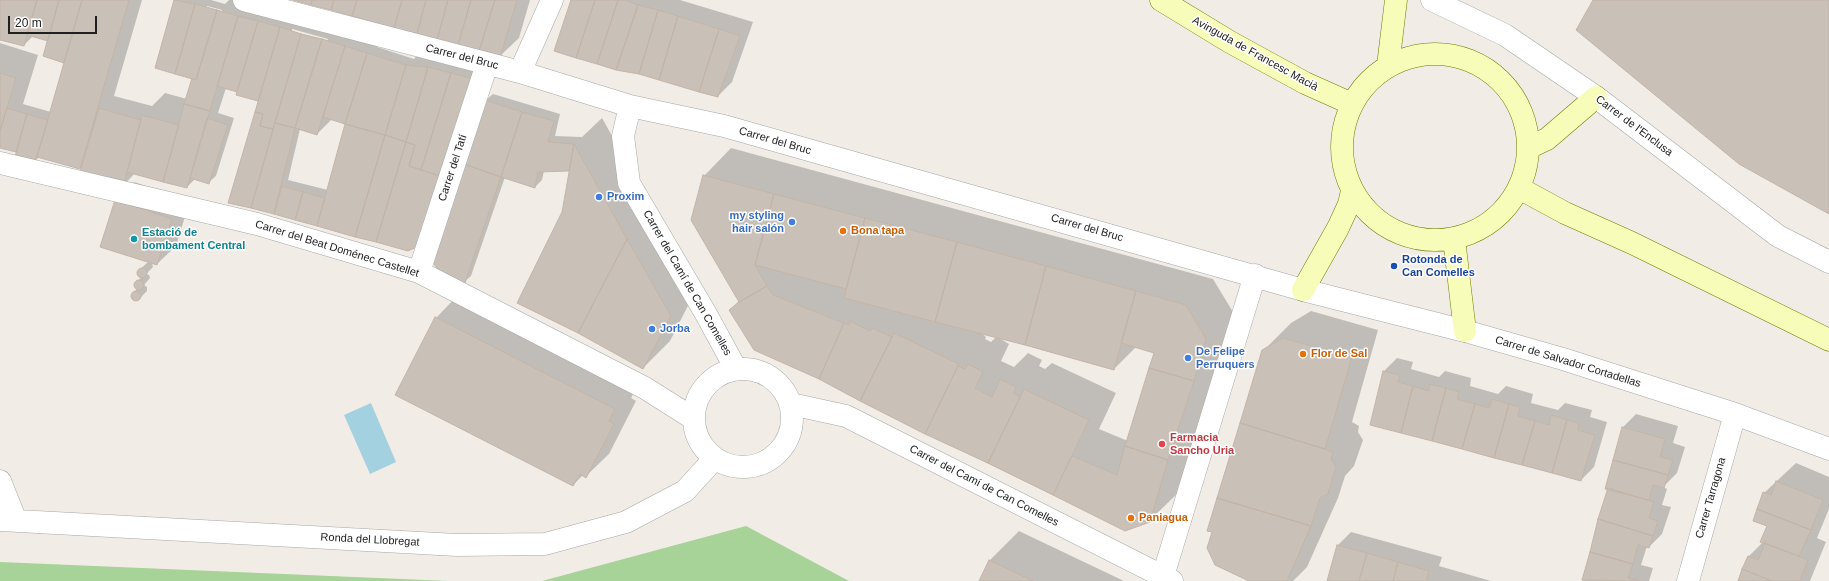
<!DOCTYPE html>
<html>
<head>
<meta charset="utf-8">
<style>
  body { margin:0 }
  #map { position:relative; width:1829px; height:581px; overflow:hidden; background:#f1ede6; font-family:Helvetica,sans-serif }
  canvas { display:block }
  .scale { position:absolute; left:8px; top:16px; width:89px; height:18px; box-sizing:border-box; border:2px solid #202020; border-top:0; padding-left:5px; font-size:12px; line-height:14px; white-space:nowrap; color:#202020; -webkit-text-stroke:3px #fff; paint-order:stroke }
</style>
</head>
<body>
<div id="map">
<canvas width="1829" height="581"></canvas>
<div class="scale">20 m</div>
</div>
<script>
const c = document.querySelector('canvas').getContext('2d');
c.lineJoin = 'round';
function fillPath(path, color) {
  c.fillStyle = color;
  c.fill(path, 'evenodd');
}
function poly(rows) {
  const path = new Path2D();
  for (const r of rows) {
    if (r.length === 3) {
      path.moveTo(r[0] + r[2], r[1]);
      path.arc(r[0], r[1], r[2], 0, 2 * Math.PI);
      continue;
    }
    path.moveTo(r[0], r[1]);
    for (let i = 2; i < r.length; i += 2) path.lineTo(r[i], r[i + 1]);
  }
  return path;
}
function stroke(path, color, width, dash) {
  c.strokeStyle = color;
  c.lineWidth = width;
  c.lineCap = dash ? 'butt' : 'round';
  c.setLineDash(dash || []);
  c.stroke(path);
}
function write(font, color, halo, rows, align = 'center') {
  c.font = font + ' Helvetica,sans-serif';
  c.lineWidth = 3;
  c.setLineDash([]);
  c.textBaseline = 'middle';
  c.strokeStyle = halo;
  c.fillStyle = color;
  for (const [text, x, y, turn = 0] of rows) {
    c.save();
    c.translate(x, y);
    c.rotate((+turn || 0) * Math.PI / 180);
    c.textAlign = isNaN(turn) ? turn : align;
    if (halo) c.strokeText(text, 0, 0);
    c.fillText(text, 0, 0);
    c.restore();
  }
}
const forest = poly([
  [746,526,849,581,542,581],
  [0,562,449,581,0,581]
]);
const water = poly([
  [371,403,396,462,370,474,344,415]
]);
const shadow = poly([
  [0,0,142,0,114,96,152,106,165,93,187,99,193,78,156,67,175,0,211,0,225,4,229,0,243,0,380,39,377,47,414,59,420,52,486,66,408,249,230,202,261,98,258,100,239,88,226,88,218,113,234,118,216,176,209,182,196,178,187,187,135,173,123,186,83,165,80,168,40,156,35,161,17,152,0,147,0,43,38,55,23,104,51,112,65,62,49,40,33,36,24,45,0,39],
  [207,6,222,10,222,12,207,8],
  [292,29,328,39,327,41,292,31],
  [332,119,349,120,328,190,288,180,300,129,317,134],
  [299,0,530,0,519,38,500,56],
  [572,0,680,0,753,22,732,82,718,96],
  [493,94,560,114,555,136,582,137,602,118,697,288,670,341,643,368,563,212,571,170,544,171,542,180,535,187,505,177,471,276,464,282,486,100],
  [731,148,1213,279,1233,312,1177,494,1149,521,1125,530,925,433,820,378,730,310,739,301,704,176],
  [981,333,996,337,991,342,985,339,986,337],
  [999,338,1114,369,1136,347,1155,352,1128,441,1099,429,1116,393,1052,363,1045,369,1039,366,1042,360,1028,353,1014,367,1001,361,1009,344],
  [134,182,190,200,176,246,157,264,152,263,153,267,146,274,149,275,150,278,144,285,147,287,147,291,138,300,133,299,133,293,137,289,136,288,136,282,142,277,140,276,138,271,148,262,115,201],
  [458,295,637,387,631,398,636,401,609,454,586,476,583,475,573,485,436,318],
  [1311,311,1378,330,1352,422,1359,426,1358,432,1363,440,1354,466,1345,476,1338,498,1307,567,1293,581,1251,581,1263,351,1291,323],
  [1397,358,1413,362,1411,369,1439,377,1445,371,1471,378,1470,386,1498,394,1506,386,1533,394,1531,403,1558,410,1565,403,1592,410,1590,417,1607,422,1594,467,1581,480,1371,424,1384,371],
  [1636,414,1678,426,1673,443,1685,447,1677,473,1663,487,1667,489,1662,505,1671,507,1662,534,1649,547,1647,546,1641,565,1653,568,1649,581,1583,581,1609,487,1623,427],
  [1796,463,1829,477,1829,509,1817,538,1826,542,1810,581,1739,581,1749,556,1763,542,1768,525,1764,493],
  [1019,531,1124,581,980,581,990,560],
  [1351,532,1442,557,1439,566,1491,581,1328,581,1338,545]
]);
const building = poly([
  [0,0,37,0,24,46,0,40,0,0],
  [37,0,59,0,48,41,27,35,37,0],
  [59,0,82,0,64,63,43,56,59,0],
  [82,0,129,0,80,169,37,157,82,0],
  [174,0,195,4,175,74,155,68,174,0],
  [293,0,312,0,311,5,293,0],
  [312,0,334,0,331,10,311,5,312,0],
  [334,0,357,0,352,16,331,10,334,0],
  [357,0,402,0,394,28,352,16,357,0],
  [402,0,426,0,417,34,394,28,402,0],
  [426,0,448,0,437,40,417,34,426,0],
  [448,0,471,0,458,45,437,40,448,0],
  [471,0,495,0,479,51,458,45,471,0],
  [495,0,517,0,500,58,479,51,495,0],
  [571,0,595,0,576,58,554,51,571,0],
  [595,0,618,0,597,64,576,58,595,0],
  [618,0,625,0,638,5,616,70,597,64,618,0],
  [1593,0,1829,0,1829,214,1739,164,1576,30,1593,0],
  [195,4,217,10,196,80,175,74,195,4],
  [638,5,658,10,639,74,616,70,638,5],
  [217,10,238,16,210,111,184,104,192,78,196,80,217,10],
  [658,10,678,16,659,80,639,74,658,10],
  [238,16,258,21,237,92,217,86,238,16],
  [678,16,719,29,699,92,659,80,678,16],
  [258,21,280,27,258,101,236,95,258,21],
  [280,27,301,34,273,129,260,126,263,114,255,112,280,27],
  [719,29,740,36,718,97,699,92,719,29],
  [301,34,322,39,295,128,275,123,301,34],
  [322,39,345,46,317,135,295,128,322,39],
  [345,46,367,53,345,124,323,117,345,46],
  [367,53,406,65,385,135,345,124,367,53],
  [406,65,428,67,406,142,385,135,406,65],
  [428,67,451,73,421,170,409,166,415,145,406,142,428,67],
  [0,73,16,78,0,131,0,73],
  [451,73,474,79,443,177,421,170,451,73],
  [485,100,522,112,501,177,464,164,485,100],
  [184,104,210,111,187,188,163,182,184,104],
  [7,108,27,114,16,152,0,148,0,131,7,108],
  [99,108,141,120,123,187,79,175,99,108],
  [255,112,263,114,260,126,273,129,251,208,228,203,255,112],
  [522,112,554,121,548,142,574,144,569,171,538,172,535,188,501,177,522,112],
  [27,114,48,120,35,162,15,157,27,114],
  [142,115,179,125,163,182,127,172,142,115],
  [207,118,228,125,209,184,190,178,207,118],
  [275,123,295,128,274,214,251,208,275,123],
  [345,124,385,135,355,237,317,226,345,124],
  [385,135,406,142,376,242,355,237,385,135],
  [406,142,415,145,409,166,443,177,421,245,408,251,376,242,406,142],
  [574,144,627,239,578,333,517,303,562,212,574,144],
  [464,164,501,177,465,283,443,276,431,260,464,164],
  [703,175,774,194,755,265,767,286,739,302,691,220,703,175],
  [282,186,303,192,295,220,274,214,282,186],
  [303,192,325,198,317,226,295,220,303,192],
  [774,194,865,218,846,289,755,265,774,194],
  [115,200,172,219,157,265,100,247,115,200],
  [865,218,957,242,935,322,844,298,865,218],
  [627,239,671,316,643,369,578,333,627,239],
  [957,242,1046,266,1025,345,935,322,957,242],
  [1046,266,1136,291,1114,370,1025,345,1046,266],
  [142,273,5],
  [139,285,5],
  [767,286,773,295,844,323,819,379,754,350,729,310,739,302,767,286],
  [136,296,5],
  [1136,291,1186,305,1206,339,1194,381,1149,368,1154,353,1121,343,1136,291],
  [435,317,615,409,609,421,614,424,586,478,580,474,573,486,395,395,435,317],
  [850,321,870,331,872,328,892,337,860,401,819,379,844,323,849,325,850,321],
  [894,333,959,364,925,434,860,401,894,333],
  [1283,338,1352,357,1325,449,1240,423,1262,350,1283,338],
  [968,364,983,372,975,388,992,397,1000,379,1016,387,1013,393,1020,397,988,463,925,434,958,366,965,369,968,364],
  [1149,368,1194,381,1168,460,1125,446,1149,368],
  [1383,371,1400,375,1398,382,1413,386,1401,433,1370,425,1383,371],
  [1430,384,1446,388,1432,441,1401,433,1413,386,1428,391,1430,384],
  [1446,388,1459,392,1457,399,1475,404,1462,449,1432,441,1446,388],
  [1024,389,1089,420,1053,495,988,463,1024,389],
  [1492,399,1509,404,1494,458,1462,449,1475,404,1489,408,1492,399],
  [1509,404,1520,407,1518,416,1535,421,1522,465,1494,458,1509,404],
  [1551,415,1567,420,1552,473,1522,465,1535,421,1549,425,1551,415],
  [1567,420,1579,423,1578,430,1595,435,1581,481,1552,473,1567,420],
  [1240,423,1325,449,1333,453,1331,459,1336,467,1328,494,1320,498,1311,526,1217,498,1240,423],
  [1622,427,1665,439,1660,457,1673,460,1668,475,1613,460,1622,427],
  [1125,446,1168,460,1150,522,1125,531,1053,495,1072,456,1117,475,1125,446],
  [1613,460,1668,475,1664,488,1653,485,1649,500,1605,489,1613,460],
  [1776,481,1823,500,1811,530,1757,509,1763,492,1771,495,1776,481],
  [1608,488,1654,502,1649,518,1658,521,1653,536,1598,519,1608,488],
  [1217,498,1311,526,1287,581,1249,581,1215,565,1207,548,1212,532,1207,531,1217,498],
  [1757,509,1811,530,1799,556,1760,542,1767,526,1753,521,1757,509],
  [1598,519,1653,536,1649,548,1638,545,1633,564,1590,552,1598,519],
  [1765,543,1808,560,1800,581,1772,581,1742,569,1748,556,1758,560,1765,543],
  [1337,545,1367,553,1359,581,1327,581,1337,545],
  [1590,552,1633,564,1628,578,1640,581,1582,580,1590,552],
  [1367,553,1398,562,1393,581,1359,581,1367,553],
  [989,560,1033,581,979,581,989,560],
  [1398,562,1429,571,1426,581,1393,581,1398,562],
  [1742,569,1772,581,1738,581,1742,569]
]);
const street = poly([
  [244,0,520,72,630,106,724,126,1303,290,1465,331,1563,359,1735,414,1829,449],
  [1432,0,1505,35,1596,97,1778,236,1829,262],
  [520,72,552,0],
  [630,106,623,136,629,183,706,314,736,369],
  [0,163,257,224,419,272,645,388,694,419],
  [419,272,487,64],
  [743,418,49],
  [791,404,846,416,1172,581],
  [0,481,16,521],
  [0,520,457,545,545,544,626,522,685,491,715,458],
  [1163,576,1255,275],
  [1688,581,1735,414]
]);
const secondary = poly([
  [1161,0,1230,42,1305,83,1352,104],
  [1435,147,93],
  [1388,66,1396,0],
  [1528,148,1547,139,1596,97],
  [1519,188,1565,213,1632,243,1829,340],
  [1454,239,1465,331],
  [1303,290,1338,228,1349,204,1352,191]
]);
const markers = [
  [599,197,4,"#3f7fe0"],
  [792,222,4,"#3f7fe0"],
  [843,231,4,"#e8710a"],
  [134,239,4,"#0f9aa8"],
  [1394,266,4,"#1a4fb4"],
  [652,329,4,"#3f7fe0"],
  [1303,354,4,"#e8710a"],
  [1188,358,4,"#3f7fe0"],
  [1162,444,4,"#e0444e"],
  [1131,518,4,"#e8710a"]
];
const streetNames = [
  ["Avinguda de Francesc Macià",1255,54,29],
  ["Carrer del Bruc",462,57,14],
  ["Carrer de l'Enclusa",1634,126,37],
  ["Carrer del Bruc",775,141,16],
  ["Carrer del Tatí",453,168,-72],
  ["Carrer del Bruc",1087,228,16],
  ["Carrer del Beat Doménec Castellet",337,249,17],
  ["Carrer del Camí de Can Comelles",687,283,60],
  ["Carrer de Salvador Cortadellas",1568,362,17],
  ["Carrer del Camí de Can Comelles",984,486,27],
  ["Carrer Tarragona",1711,498,-74],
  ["Ronda del Llobregat",370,540,3]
];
const shopNames = [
  ["Proxim",607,197],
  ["my styling",784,216,"right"],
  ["hair salón",784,229,"right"],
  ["Jorba",660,329],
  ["De Felipe",1196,352],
  ["Perruquers",1196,365]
];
const foodNames = [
  ["Bona tapa",851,231],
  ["Flor de Sal",1311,354],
  ["Paniagua",1139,518]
];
const cultureNames = [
  ["Estació de",142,233],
  ["bombament Central",142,246]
];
const transitNames = [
  ["Rotonda de",1402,260],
  ["Can Comelles",1402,273]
];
const healthNames = [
  ["Farmacia",1170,438],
  ["Sancho Uria",1170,451]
];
fillPath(forest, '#a7d298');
fillPath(water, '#a4d1e0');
fillPath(shadow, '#0003');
fillPath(building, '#c9c0b8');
stroke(building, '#c3b4a7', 1);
stroke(street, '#a7a7a7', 23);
stroke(secondary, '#6c7d00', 23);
stroke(street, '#fff', 22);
stroke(secondary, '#f7fdb8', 22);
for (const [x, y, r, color] of markers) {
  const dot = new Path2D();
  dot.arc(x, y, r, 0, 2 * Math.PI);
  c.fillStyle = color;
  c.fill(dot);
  stroke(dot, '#fff', 1.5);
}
write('11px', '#202020', '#fff', streetNames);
write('bold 11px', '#366cbe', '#fff', shopNames, 'left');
write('bold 11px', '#c56008', '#fff', foodNames, 'left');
write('bold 11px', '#0d838f', '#fff', cultureNames, 'left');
write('bold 11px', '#164399', '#fff', transitNames, 'left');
write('bold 11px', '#be3a42', '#fff', healthNames, 'left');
</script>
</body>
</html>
